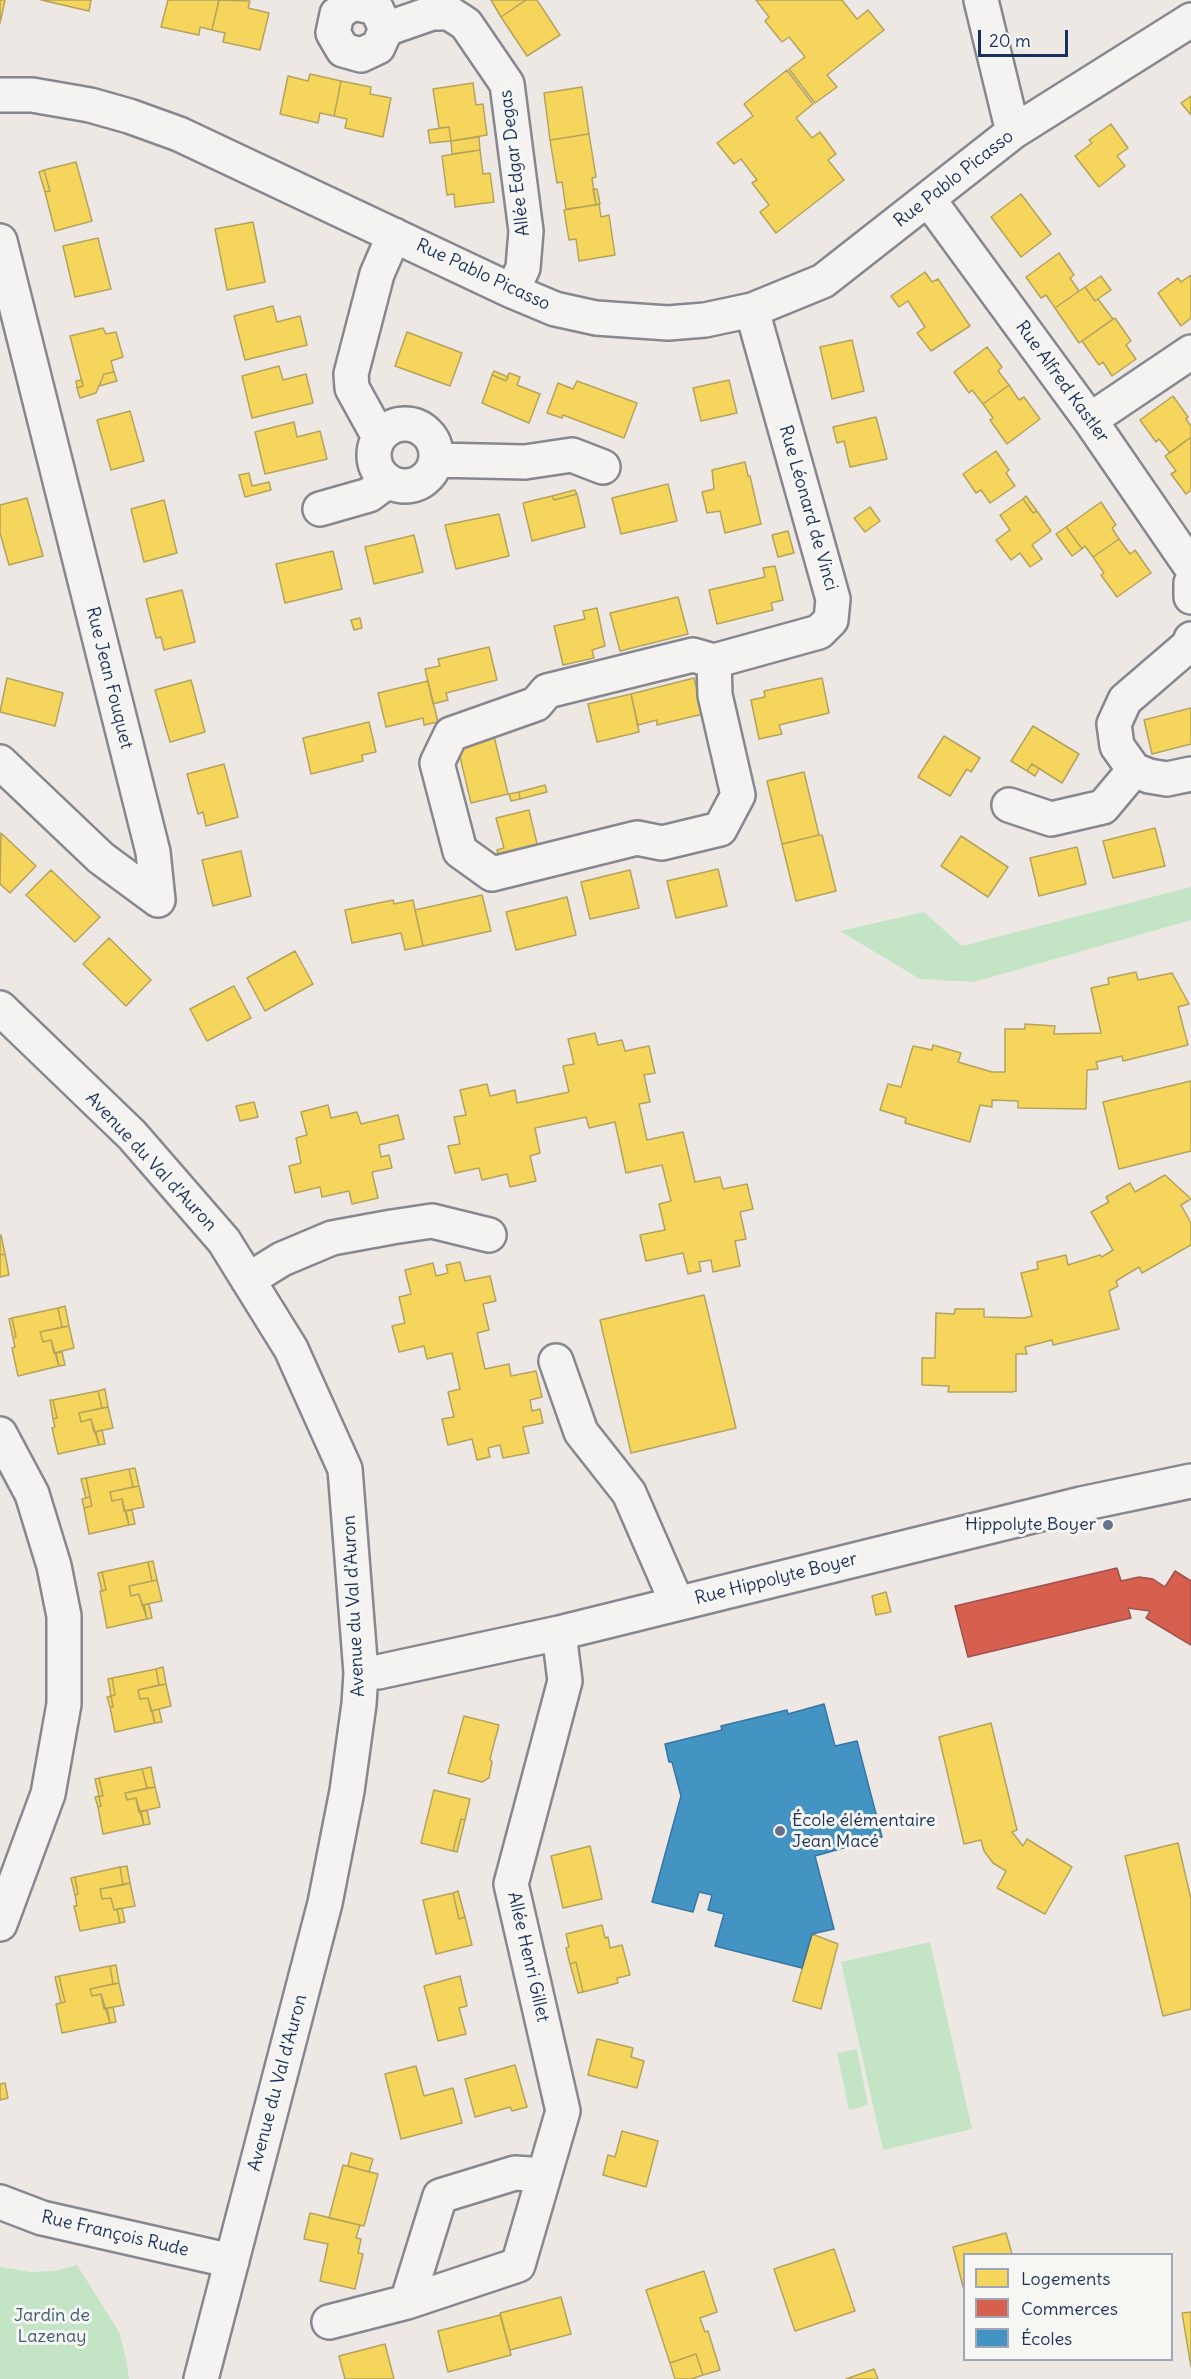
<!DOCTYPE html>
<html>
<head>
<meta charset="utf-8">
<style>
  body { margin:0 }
  #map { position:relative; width:1191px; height:2379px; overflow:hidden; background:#eee8e5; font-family:Delius,sans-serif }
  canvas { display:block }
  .legend { position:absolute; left:963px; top:2253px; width:210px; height:108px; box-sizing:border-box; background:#f6f6f2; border:2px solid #9ea6b7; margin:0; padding:8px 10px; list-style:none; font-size:18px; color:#1b2f5e }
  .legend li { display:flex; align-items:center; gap:12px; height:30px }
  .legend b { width:30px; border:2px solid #9ea6b7 }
  .scale { position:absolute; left:978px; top:30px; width:90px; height:27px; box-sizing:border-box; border:3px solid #1b2f5e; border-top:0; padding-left:8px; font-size:18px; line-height:21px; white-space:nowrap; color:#1b2f5e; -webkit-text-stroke:4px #f6f6f2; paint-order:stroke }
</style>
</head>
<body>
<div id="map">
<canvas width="1191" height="2379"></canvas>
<ul class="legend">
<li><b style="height:16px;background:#f6d55c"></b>Logements</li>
<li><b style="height:16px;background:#d6604d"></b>Commerces</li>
<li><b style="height:16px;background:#4393c3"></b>Écoles</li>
</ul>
<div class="scale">20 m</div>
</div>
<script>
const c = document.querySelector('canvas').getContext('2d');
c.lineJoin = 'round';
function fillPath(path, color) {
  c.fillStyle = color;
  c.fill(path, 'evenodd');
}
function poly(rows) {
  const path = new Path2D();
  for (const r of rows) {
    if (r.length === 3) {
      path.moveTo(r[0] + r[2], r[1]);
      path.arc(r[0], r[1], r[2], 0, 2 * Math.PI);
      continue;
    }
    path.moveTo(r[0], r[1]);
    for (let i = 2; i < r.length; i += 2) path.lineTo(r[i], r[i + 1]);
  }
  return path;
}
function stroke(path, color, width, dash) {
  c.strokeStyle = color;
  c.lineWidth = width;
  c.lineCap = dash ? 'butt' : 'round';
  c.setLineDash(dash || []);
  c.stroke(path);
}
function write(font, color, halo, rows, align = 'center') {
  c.font = font + ' Delius,sans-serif';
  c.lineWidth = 6;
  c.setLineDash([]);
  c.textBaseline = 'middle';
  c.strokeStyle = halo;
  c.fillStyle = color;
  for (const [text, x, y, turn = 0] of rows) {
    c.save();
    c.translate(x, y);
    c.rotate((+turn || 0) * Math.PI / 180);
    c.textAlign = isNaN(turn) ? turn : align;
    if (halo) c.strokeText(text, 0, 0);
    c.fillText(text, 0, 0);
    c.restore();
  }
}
const green = poly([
  [1191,887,1191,920,974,982,920,979,840,931,924,912,962,946],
  [930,1942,972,2129,883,2150,841,1962],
  [857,2049,868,2105,849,2110,837,2053],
  [77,2265,119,2332,126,2358,129,2379,0,2379,0,2267,31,2272,55,2271]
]);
const homes = poly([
  [0,0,5,0,0,23,0,0],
  [41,0,91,0,89,11,41,0],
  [168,0,219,0,212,30,200,27,199,35,161,27,168,0],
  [219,0,250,1,248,8,269,13,260,50,223,42,225,33,212,30,219,0],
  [491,0,526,0,501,17,491,0],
  [526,0,537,0,560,35,527,56,501,17,526,0],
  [756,0,842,0,857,19,868,10,884,30,827,75,837,87,815,103,789,69,805,57,789,37,782,42,765,21,769,17,756,0],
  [787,70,813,104,796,118,812,138,820,132,836,154,828,160,844,180,776,233,760,212,769,205,752,183,757,180,741,159,734,164,717,143,753,116,744,104,787,70],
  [310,74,341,81,334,116,320,113,318,123,280,114,288,76,308,81,310,74],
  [341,81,371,87,370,94,391,98,383,137,345,128,347,119,334,116,341,81],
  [473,83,476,105,483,104,487,135,451,141,449,127,439,128,433,89,473,83],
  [582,87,589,134,550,140,544,93,582,87],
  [1191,96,1191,115,1181,103,1191,96],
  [1111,124,1128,148,1117,156,1125,166,1099,187,1075,156,1092,143,1089,140,1111,124],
  [449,127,451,141,430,143,428,130,449,127],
  [589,134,596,177,592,178,596,205,566,209,562,182,557,183,550,140,589,134],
  [479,137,480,150,452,154,451,141,479,137],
  [480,150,483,174,490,173,494,202,455,207,454,194,447,195,442,156,480,150],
  [76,162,92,221,55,231,45,192,50,191,44,170,76,162],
  [44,170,50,191,45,192,39,172,44,170],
  [593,189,597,189,600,204,596,205,593,189],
  [1021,194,1051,234,1021,257,991,217,1021,194],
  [599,204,601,217,609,215,615,255,579,261,576,239,569,240,564,210,599,204],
  [253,222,265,282,227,290,215,229,253,222],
  [98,238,111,289,75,297,63,246,98,238],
  [1059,253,1074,275,1070,278,1079,291,1055,308,1046,295,1041,298,1026,277,1059,253],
  [925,272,932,282,938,279,970,326,931,351,917,333,925,327,908,301,899,307,891,296,925,272],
  [1191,275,1191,318,1181,326,1158,293,1178,278,1181,282,1191,275],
  [1101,276,1111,290,1095,301,1085,287,1101,276],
  [1085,287,1095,301,1098,299,1113,319,1079,343,1055,308,1085,287],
  [273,306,277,322,300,316,307,345,245,360,234,316,273,306],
  [1115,318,1131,341,1126,345,1136,359,1112,376,1103,362,1099,365,1082,341,1115,318],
  [103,328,106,334,116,332,123,357,111,361,114,372,104,374,96,393,80,398,77,388,83,386,70,336,103,328],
  [407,332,462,353,450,386,395,366,407,332],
  [852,340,864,391,832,399,820,347,852,340],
  [987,347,1002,367,998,371,1009,385,983,404,972,390,969,393,954,372,987,347],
  [279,366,283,380,306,374,313,403,252,418,242,376,279,366],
  [494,371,508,377,506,381,492,375,494,371],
  [114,372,117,381,99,386,104,374,114,372],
  [509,373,520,377,517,385,540,394,529,423,482,403,492,375,506,381,509,373],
  [82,380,83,386,77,388,76,381,82,380],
  [729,380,737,413,701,421,693,388,729,380],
  [577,381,637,403,624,438,563,415,562,418,547,413,558,383,573,389,577,381],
  [1009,385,1019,400,1024,397,1040,419,1007,444,990,420,993,418,983,404,1009,385],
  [1173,396,1188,417,1186,419,1191,426,1191,437,1170,453,1159,439,1156,442,1140,420,1173,396],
  [130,411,144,461,111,470,97,420,130,411],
  [876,417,887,459,850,467,844,441,837,443,833,427,876,417],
  [294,422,297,437,320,431,327,459,265,474,255,432,294,422],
  [1191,437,1191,490,1186,494,1171,474,1176,471,1165,456,1191,437],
  [996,451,1009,470,1006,473,1015,486,990,503,981,490,976,493,963,474,996,451],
  [745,462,748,476,750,476,761,524,725,533,720,511,707,513,702,492,714,489,712,470,745,462],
  [249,473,252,486,269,482,271,490,245,497,239,475,249,473],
  [668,484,677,521,621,534,612,498,668,484],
  [575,490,577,494,554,500,552,496,575,490],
  [577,494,585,527,532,541,523,503,552,496,554,500,577,494],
  [1026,496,1037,511,1033,513,1023,499,1026,496],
  [27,498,43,556,9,565,0,533,0,505,27,498],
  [1023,499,1033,513,1037,511,1051,531,1032,545,1042,559,1030,567,1020,553,1011,560,996,540,1010,530,1000,515,1023,499],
  [164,500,177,553,144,562,131,509,164,500],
  [1101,502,1116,525,1112,528,1119,539,1093,557,1085,546,1082,549,1066,527,1101,502],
  [870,507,880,521,865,532,854,518,870,507],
  [499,514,509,556,456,569,445,525,499,514],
  [1066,527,1082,549,1072,556,1056,534,1066,527],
  [788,531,794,553,778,557,772,535,788,531],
  [414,535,423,572,374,584,365,547,414,535],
  [1119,539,1130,554,1135,550,1151,573,1117,597,1101,575,1104,573,1093,557,1119,539],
  [333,551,342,589,285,603,276,564,333,551],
  [775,566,783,600,771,603,773,610,717,624,709,590,765,577,763,568,775,566],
  [182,590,195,642,164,650,161,637,156,638,146,599,182,590],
  [678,597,688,634,620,651,610,613,678,597],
  [597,608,605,646,592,650,594,658,563,665,554,626,585,619,583,611,597,608],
  [360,618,362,628,354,630,351,620,360,618],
  [489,647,497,680,446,693,448,700,433,704,425,669,440,666,438,659,489,647],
  [7,678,63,693,55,726,0,712,7,678],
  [694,678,703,714,657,725,657,720,638,725,631,694,694,678],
  [822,678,829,713,779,725,782,734,759,739,751,700,765,697,764,691,822,678],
  [191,680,205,732,170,742,155,690,191,680],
  [428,681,438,722,424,725,423,718,386,727,378,693,428,681],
  [631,694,639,732,597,742,588,704,631,694],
  [1191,708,1191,744,1152,754,1144,720,1191,708],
  [369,722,376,752,362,755,363,761,311,774,303,738,369,722],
  [1033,726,1079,754,1062,783,1032,764,1027,771,1011,761,1033,726],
  [493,732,508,794,471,803,456,740,493,732],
  [944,736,980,758,971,772,967,769,950,796,918,777,944,736],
  [224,764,238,817,206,826,203,812,198,814,187,774,224,764],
  [1032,764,1039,769,1035,776,1027,771,1032,764],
  [804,772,819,835,782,844,767,781,804,772],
  [545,785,547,792,520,799,519,792,545,785],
  [519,792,520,799,511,801,509,794,519,792],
  [529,810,540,856,501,866,497,850,504,848,496,818,529,810],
  [1155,828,1165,866,1113,878,1103,841,1155,828],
  [1,833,36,866,10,893,0,884,1,833],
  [819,835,822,835,836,891,796,901,782,844,819,835],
  [961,836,1008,867,988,897,941,866,961,836],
  [1077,847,1086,884,1039,896,1030,858,1077,847],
  [241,851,251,896,213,906,202,860,241,851],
  [718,869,727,906,676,918,667,881,718,869],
  [51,870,100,917,75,942,26,895,51,870],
  [630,870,639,908,590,919,581,882,630,870],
  [482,895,491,931,423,946,415,910,482,895],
  [567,897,576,935,516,950,506,912,567,897],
  [393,900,394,904,413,900,423,946,405,950,401,933,352,943,345,910,393,900],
  [109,938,151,980,126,1006,83,964,109,938],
  [295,951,313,984,265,1011,247,978,295,951],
  [1136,972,1138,980,1172,973,1189,1004,1178,1007,1188,1045,1123,1061,1122,1056,1096,1062,1098,1069,1087,1070,1086,1109,1018,1108,1018,1101,992,1100,992,1107,980,1105,970,1142,905,1123,906,1118,880,1110,888,1084,901,1087,913,1046,932,1050,933,1045,961,1053,958,1062,992,1072,1005,1072,1005,1029,1025,1029,1025,1024,1055,1026,1054,1034,1101,1033,1091,988,1109,984,1108,978,1136,972],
  [234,986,251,1018,207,1041,190,1009,234,986],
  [595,1033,598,1045,622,1040,625,1051,649,1046,655,1073,644,1075,650,1102,639,1104,647,1140,683,1132,695,1182,720,1177,723,1189,747,1184,753,1209,740,1212,746,1239,735,1241,740,1266,713,1272,711,1260,699,1262,701,1271,688,1274,683,1253,646,1261,640,1235,665,1230,659,1204,671,1201,662,1165,626,1173,615,1122,589,1128,586,1117,535,1128,540,1153,530,1156,536,1181,510,1187,507,1174,482,1180,479,1168,455,1173,448,1146,460,1144,454,1117,466,1115,460,1090,487,1084,490,1096,515,1090,517,1103,569,1092,563,1066,574,1064,568,1039,595,1033],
  [1191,1081,1191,1151,1119,1169,1103,1102,1191,1081],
  [254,1102,258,1117,240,1121,236,1106,254,1102],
  [328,1105,331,1118,357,1112,361,1124,398,1115,404,1139,379,1145,381,1157,389,1155,392,1168,372,1172,378,1198,352,1204,349,1191,322,1197,320,1187,295,1193,289,1166,301,1163,296,1138,307,1135,301,1112,328,1105],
  [1165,1175,1191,1199,1181,1205,1191,1223,1191,1245,1142,1273,1139,1267,1116,1281,1118,1286,1109,1291,1119,1329,1053,1345,1052,1340,1025,1347,1027,1354,1016,1354,1016,1391,1012,1392,948,1392,949,1386,922,1385,922,1358,935,1358,936,1313,954,1314,955,1309,984,1309,984,1317,1024,1318,1032,1316,1021,1273,1038,1269,1037,1262,1066,1255,1068,1265,1100,1255,1102,1257,1113,1250,1091,1212,1109,1202,1106,1197,1130,1183,1135,1192,1165,1175],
  [1,1235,5,1254,0,1255,0,1236,1,1235],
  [5,1254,9,1275,0,1277,0,1255,5,1254],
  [460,1262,465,1281,490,1276,496,1301,483,1304,489,1330,477,1333,485,1369,509,1364,511,1376,536,1371,542,1397,530,1400,532,1411,540,1409,543,1423,523,1427,529,1453,503,1458,500,1445,488,1448,490,1457,477,1460,472,1439,448,1445,442,1419,454,1417,448,1392,460,1389,452,1353,427,1359,424,1346,399,1352,392,1326,405,1323,399,1297,411,1294,405,1270,433,1263,436,1276,448,1273,446,1265,460,1262],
  [704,1295,736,1428,631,1453,600,1320,704,1295],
  [65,1306,69,1326,62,1327,58,1308,65,1306],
  [58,1308,62,1327,40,1332,43,1342,51,1340,59,1366,18,1376,12,1348,15,1347,13,1338,16,1337,12,1318,58,1308],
  [12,1318,16,1337,13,1338,9,1319,12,1318],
  [69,1326,74,1348,54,1353,51,1340,43,1342,40,1332,69,1326],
  [62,1352,65,1365,59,1366,56,1353,62,1352],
  [105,1389,108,1407,102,1408,98,1391,105,1389],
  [98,1391,102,1408,79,1413,81,1422,91,1419,99,1445,58,1454,52,1428,55,1427,53,1419,57,1418,53,1400,98,1391],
  [50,1400,53,1400,57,1418,53,1419,50,1400],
  [108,1407,113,1428,94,1432,91,1419,81,1422,79,1413,108,1407],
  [102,1430,105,1444,99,1445,96,1432,102,1430],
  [135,1468,139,1486,133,1487,129,1469,135,1468],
  [129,1469,133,1487,110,1492,112,1501,122,1499,129,1525,89,1534,84,1508,92,1506,86,1478,129,1469],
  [86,1478,90,1497,86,1498,81,1479,86,1478],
  [139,1486,144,1507,124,1511,122,1499,112,1501,110,1492,139,1486],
  [90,1497,92,1506,84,1508,82,1499,90,1497],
  [132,1510,135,1524,129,1525,126,1511,132,1510],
  [153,1561,157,1580,152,1581,148,1562,153,1561],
  [148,1562,152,1581,129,1586,131,1596,139,1594,147,1619,107,1628,100,1591,106,1590,102,1572,148,1562],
  [102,1572,106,1590,102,1591,98,1573,102,1572],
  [157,1580,162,1601,142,1605,139,1594,131,1596,129,1586,157,1580],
  [886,1592,891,1612,876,1615,872,1596,886,1592],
  [149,1604,152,1618,147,1619,144,1605,149,1604],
  [163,1667,166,1684,159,1685,156,1669,163,1667],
  [156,1669,159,1685,138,1690,140,1699,148,1698,155,1723,115,1732,110,1707,113,1707,111,1696,115,1695,112,1678,156,1669],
  [112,1678,115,1695,111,1696,108,1679,112,1678],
  [166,1684,171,1706,151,1711,148,1698,140,1699,138,1690,166,1684],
  [111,1696,113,1707,110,1707,107,1697,111,1696],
  [159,1709,162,1722,155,1723,152,1711,159,1709],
  [464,1716,499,1725,490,1759,492,1762,489,1778,482,1782,448,1773,464,1716],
  [991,1723,1017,1830,1012,1832,1023,1846,1027,1839,1072,1867,1045,1914,997,1888,1006,1871,993,1863,984,1851,981,1840,964,1844,939,1737,991,1723],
  [151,1767,155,1787,147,1788,142,1769,151,1767],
  [142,1769,147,1788,125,1793,127,1800,136,1798,144,1825,103,1834,98,1807,101,1806,99,1796,103,1796,99,1778,142,1769],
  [99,1778,103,1796,99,1796,95,1779,99,1778],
  [155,1787,160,1807,139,1812,136,1798,127,1800,125,1793,155,1787],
  [434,1790,470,1799,465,1820,461,1819,453,1851,421,1843,434,1790],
  [99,1796,101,1806,98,1807,95,1797,99,1796],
  [147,1810,150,1824,144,1825,141,1811,147,1810],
  [461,1819,465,1820,457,1852,453,1851,461,1819],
  [1178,1843,1191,1899,1191,2009,1163,2016,1125,1856,1178,1843],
  [590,1846,602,1899,563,1908,551,1856,590,1846],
  [127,1866,130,1883,123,1885,120,1867,127,1866],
  [120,1867,123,1885,100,1889,102,1899,111,1898,114,1910,117,1909,120,1923,80,1931,74,1906,77,1906,75,1895,78,1894,75,1877,120,1867],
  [75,1877,78,1894,75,1895,71,1878,75,1877],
  [130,1883,135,1906,114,1910,111,1898,102,1899,100,1889,130,1883],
  [458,1891,465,1917,459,1919,453,1893,458,1891],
  [453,1893,459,1919,465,1917,472,1945,436,1954,423,1900,453,1893],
  [122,1908,125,1922,120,1923,117,1909,122,1908],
  [602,1925,605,1938,608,1937,610,1948,622,1945,630,1975,617,1978,618,1983,583,1992,576,1962,570,1964,566,1948,569,1947,566,1934,602,1925],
  [812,1934,838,1944,821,2009,793,2001,812,1934],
  [576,1962,583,1992,578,1993,570,1964,576,1962],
  [116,1965,119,1983,113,1984,110,1966,116,1965],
  [110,1966,113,1984,90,1989,92,1996,101,1994,110,2023,62,2033,56,2004,65,2002,59,1976,110,1966],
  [59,1976,65,2002,61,2003,55,1977,59,1976],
  [460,1976,467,2006,459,2008,466,2034,438,2041,424,1986,460,1976],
  [119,1983,124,2005,104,2009,101,1994,92,1996,90,1989,119,1983],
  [113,2007,116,2022,110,2023,107,2008,113,2007],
  [597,2039,633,2048,631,2057,644,2061,637,2088,588,2075,597,2039],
  [515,2065,527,2107,512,2111,510,2107,475,2117,465,2079,515,2065],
  [416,2066,424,2096,453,2088,462,2123,401,2139,385,2074,416,2066],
  [5,2083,8,2098,0,2100,0,2084,5,2083],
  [622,2131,658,2141,646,2187,603,2175,608,2155,615,2157,622,2131],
  [351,2153,373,2159,369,2172,348,2166,351,2153],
  [343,2165,378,2174,364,2226,329,2218,343,2165],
  [310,2213,360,2225,356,2238,361,2239,358,2253,363,2254,355,2289,320,2281,328,2244,304,2239,310,2213],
  [1006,2233,1012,2254,964,2254,964,2286,963,2287,953,2247,1006,2233],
  [834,2249,855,2311,795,2331,774,2269,834,2249],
  [704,2271,717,2312,700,2318,705,2332,708,2331,720,2370,703,2375,696,2354,670,2363,646,2290,704,2271],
  [561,2297,571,2334,510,2350,500,2313,561,2297],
  [1191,2312,1191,2367,1182,2313,1191,2312],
  [500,2315,511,2355,448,2372,438,2331,500,2315],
  [385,2344,394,2379,345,2379,339,2356,385,2344],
  [696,2354,703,2375,692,2379,675,2379,670,2363,696,2354],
  [874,2369,878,2379,846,2379,874,2369]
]);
const shops = poly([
  [1117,1568,1121,1581,1139,1577,1153,1579,1165,1587,1175,1571,1191,1581,1191,1645,1146,1618,1150,1611,1128,1608,1131,1618,968,1657,955,1606,1117,1568]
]);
const schools = poly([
  [824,1704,835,1746,857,1741,882,1837,815,1856,834,1929,812,1934,802,1968,715,1946,724,1914,708,1910,712,1895,699,1892,693,1912,652,1902,681,1796,672,1762,669,1762,665,1744,722,1730,721,1726,787,1710,788,1714,824,1704]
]);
const minor = poly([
  [349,0,353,3,376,8,386,29,378,47,361,55,343,50,333,33,337,14,353,3],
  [981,0,1013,132],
  [386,29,432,13,449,13,466,24,507,84,526,231,523,268,512,291],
  [0,95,32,95,90,105,129,116,179,134,512,291,555,309,596,318,668,323,705,320,752,310,823,281,1013,132,1191,20],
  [929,200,1090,420,1191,567],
  [0,241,153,852,158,900,101,858,0,762],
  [1090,420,1191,352],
  [405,455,31],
  [379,437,352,388,351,374,377,274,394,235],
  [436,460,525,462,572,455,603,467],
  [320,509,369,495,388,481],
  [1191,583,1191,597],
  [1191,639,1189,645,1125,700,1114,724,1117,746,1134,770,1149,776,1167,779,1191,774],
  [714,661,715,695,738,795,720,829,662,843,637,838,492,874,460,851,437,763,451,734,536,704,547,691,693,655,714,661,819,632,831,620,833,599,752,310],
  [1009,805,1051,819,1103,807,1134,770],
  [0,1008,132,1135,224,1241,291,1349,345,1469,361,1673,359,1704,347,1791,325,1903,201,2379],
  [248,1280,282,1259,332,1238,392,1227,432,1221,489,1235],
  [556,1361,581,1432,629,1493,677,1603],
  [0,1434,32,1494,54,1566,64,1616,64,1704,48,1794,0,1924],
  [361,1673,378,1672,559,1633,1081,1504,1191,1481],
  [0,2202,42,2218,232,2261],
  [407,2302,440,2196,515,2173,544,2175],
  [329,2322,407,2302,518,2265,563,2111,511,1884,565,1681,559,1633]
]);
const markers = [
  [1108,1525,6,"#65708d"],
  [780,1831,6,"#65708d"]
];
const streetNames = [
  ["Allée Edgar Degas",515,163,-97],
  ["Rue Pablo Picasso",954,179,-38],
  ["Rue Pablo Picasso",483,275,25],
  ["Rue Alfred Kastler",1062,382,54],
  ["Rue Léonard de Vinci",808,508,74],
  ["Rue Jean Fouquet",109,678,76],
  ["Avenue du Val d'Auron",151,1162,47],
  ["Rue Hippolyte Boyer",776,1579,-14],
  ["Avenue du Val d'Auron",354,1606,-93],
  ["Allée Henri Gillet",528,1957,77],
  ["Avenue du Val d'Auron",278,2083,-75],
  ["Rue François Rude",115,2234,13]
];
const poiNames = [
  ["Hippolyte Boyer",1096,1525],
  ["École élémentaire",792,1821,"left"],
  ["Jean Macé",792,1842,"left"]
];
const parkNames = [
  ["Jardin de",52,2316],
  ["Lazenay",52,2337]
];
fillPath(green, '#c3e4c5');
fillPath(homes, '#f6d55c');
stroke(homes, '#b4a35d', 1.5);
fillPath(shops, '#d6604d');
stroke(shops, '#9e5152', 1.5);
fillPath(schools, '#4393c3');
stroke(schools, '#3775a5', 1.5);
stroke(minor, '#86878f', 38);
stroke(minor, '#f4f3f1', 33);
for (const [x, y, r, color] of markers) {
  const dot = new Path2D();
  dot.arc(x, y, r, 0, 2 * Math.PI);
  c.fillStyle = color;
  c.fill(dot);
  stroke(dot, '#f6f6f2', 2);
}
write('18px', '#1b2f5e', '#f6f6f2', streetNames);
write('18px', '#1b2f5e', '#f6f6f2', poiNames, 'right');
write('18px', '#3c5b71', '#f6f6f2', parkNames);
</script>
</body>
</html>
